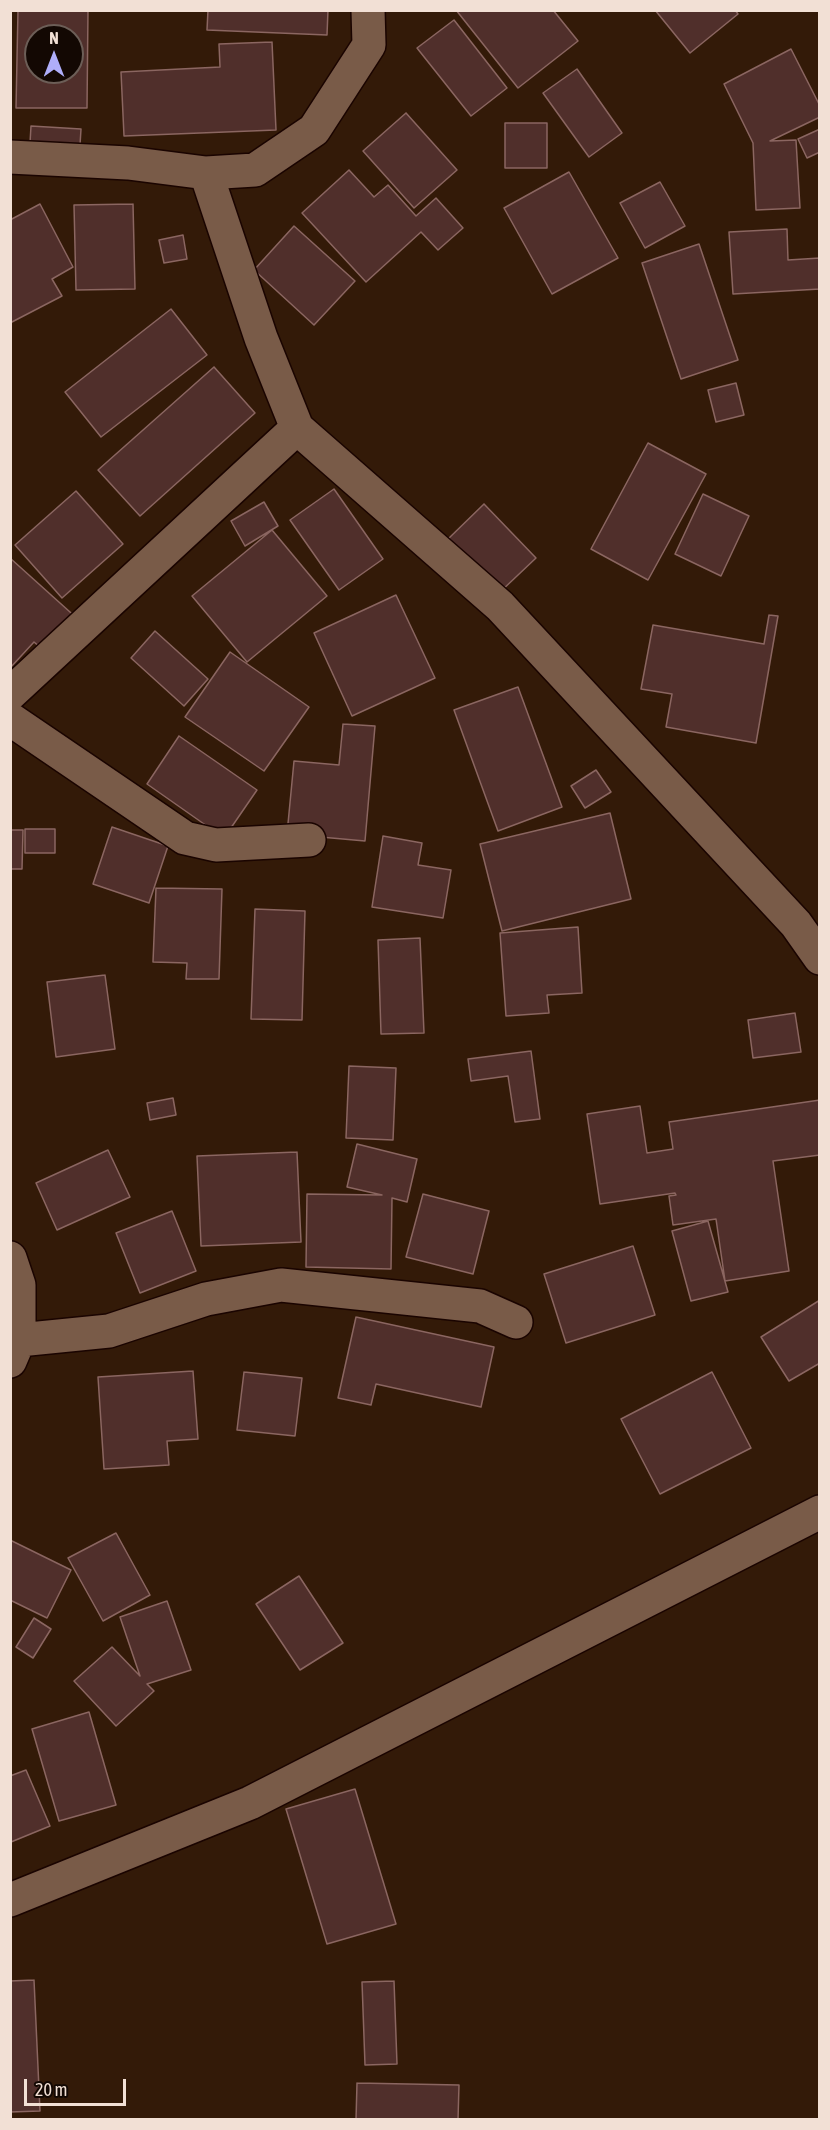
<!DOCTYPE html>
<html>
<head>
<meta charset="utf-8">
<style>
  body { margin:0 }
  #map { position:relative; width:830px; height:2130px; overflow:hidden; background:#331a08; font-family:"Asap Condensed",sans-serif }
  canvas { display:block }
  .frame { position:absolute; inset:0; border:12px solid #f2e0d5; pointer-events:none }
  .north { position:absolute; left:24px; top:24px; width:60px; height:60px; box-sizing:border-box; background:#130803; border:2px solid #6c5e57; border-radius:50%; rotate:0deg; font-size:16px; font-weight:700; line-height:24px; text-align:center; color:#f2e0d5 }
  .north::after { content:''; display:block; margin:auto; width:21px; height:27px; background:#afaefa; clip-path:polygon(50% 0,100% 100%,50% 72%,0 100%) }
  .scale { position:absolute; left:24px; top:2079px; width:102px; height:27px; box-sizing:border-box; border:3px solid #f2e0d5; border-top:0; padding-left:8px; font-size:18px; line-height:21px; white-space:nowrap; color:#f2e0d5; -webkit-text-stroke:4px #130803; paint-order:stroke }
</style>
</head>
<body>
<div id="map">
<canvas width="830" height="2130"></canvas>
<div class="frame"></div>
<div class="north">N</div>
<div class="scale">20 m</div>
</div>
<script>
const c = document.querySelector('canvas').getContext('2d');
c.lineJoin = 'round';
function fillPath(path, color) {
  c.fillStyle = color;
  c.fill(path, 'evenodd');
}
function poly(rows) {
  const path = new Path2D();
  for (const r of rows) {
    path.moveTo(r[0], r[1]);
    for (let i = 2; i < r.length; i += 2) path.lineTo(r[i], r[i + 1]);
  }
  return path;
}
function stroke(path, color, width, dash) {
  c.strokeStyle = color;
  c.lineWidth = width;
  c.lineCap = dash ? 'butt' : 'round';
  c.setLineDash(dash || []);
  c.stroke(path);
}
const building = poly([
  [18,10,88,10,87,108,16,108,18,10],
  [36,36,72,36,72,72,36,72,36,36],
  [208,10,328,10,327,35,207,30,208,10],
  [456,10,553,10,578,41,518,88,456,10],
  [655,10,735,10,738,14,690,53,655,10],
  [454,20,507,88,471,116,417,48,454,20],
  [272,42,276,130,124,136,121,72,220,67,219,44,272,42],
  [791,49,820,106,820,117,770,141,796,140,800,208,756,210,753,143,724,84,791,49],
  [577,69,622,133,589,157,543,93,577,69],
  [406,113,457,170,414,208,363,151,406,113],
  [505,123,547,123,547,168,505,168,505,123],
  [31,126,81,129,80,145,30,143,31,126],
  [820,129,820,152,807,158,798,139,820,129],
  [349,170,374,197,388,185,416,216,436,198,463,228,438,250,421,232,366,282,302,213,349,170],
  [569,172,618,258,552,294,504,208,569,172],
  [660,182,685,226,645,248,620,203,660,182],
  [40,204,73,267,52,279,62,296,10,323,10,220,40,204],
  [133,204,135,289,76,290,74,205,133,204],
  [294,226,355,281,314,325,254,270,294,226],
  [787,229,788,260,820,258,820,289,733,294,729,232,787,229],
  [183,235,187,259,164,263,159,240,183,235],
  [699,244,738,360,681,379,642,263,699,244],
  [171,309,207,355,101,437,65,392,171,309],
  [214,367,255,413,140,516,98,470,214,367],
  [736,383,744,415,716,422,708,390,736,383],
  [648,443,706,474,648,580,591,549,648,443],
  [334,489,383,559,339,590,290,520,334,489],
  [76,491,123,544,62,598,15,545,76,491],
  [703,494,749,516,721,576,675,554,703,494],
  [264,502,278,526,245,546,231,521,264,502],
  [484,504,536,558,499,593,447,540,484,504],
  [272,530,327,596,247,662,192,596,272,530],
  [10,558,80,621,48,654,34,642,10,668,10,558],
  [396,595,435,678,352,716,314,633,396,595],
  [769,615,778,616,756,743,666,727,672,694,641,689,653,625,764,644,769,615],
  [155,631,208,679,184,706,131,658,155,631],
  [230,652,309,707,264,771,185,717,230,652],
  [518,687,562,807,498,831,454,710,518,687],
  [343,724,375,726,365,841,287,834,294,761,339,765,343,724],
  [179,736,257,790,224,838,147,784,179,736],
  [596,770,611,792,585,808,571,786,596,770],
  [610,813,631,899,502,931,480,844,610,813],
  [112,827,168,846,149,903,93,884,112,827],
  [25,829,55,829,55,853,25,853,25,829],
  [10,830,23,830,22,869,10,869,10,830],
  [383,836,422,843,418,865,451,870,443,918,372,907,383,836],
  [156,888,222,889,219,979,186,979,187,963,153,962,156,888],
  [255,909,305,911,302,1020,251,1019,255,909],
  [578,927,582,993,547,995,549,1013,506,1016,500,933,578,927],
  [420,938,424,1033,381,1034,378,940,420,938],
  [105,975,115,1049,56,1057,47,982,105,975],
  [795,1013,801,1052,753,1058,748,1020,795,1013],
  [531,1051,540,1119,515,1122,508,1076,471,1081,468,1059,531,1051],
  [349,1066,396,1068,393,1140,346,1138,349,1066],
  [173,1098,176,1115,150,1120,147,1103,173,1098],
  [820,1100,820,1155,773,1161,789,1271,725,1281,716,1219,673,1225,669,1196,676,1195,675,1193,600,1204,587,1114,640,1106,647,1153,673,1149,669,1122,820,1100],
  [357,1144,417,1159,407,1202,392,1198,391,1269,306,1267,307,1194,382,1195,347,1187,357,1144],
  [108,1150,130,1197,57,1230,36,1183,108,1150],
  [297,1152,301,1242,201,1246,197,1156,297,1152],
  [423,1194,489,1211,473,1274,406,1257,423,1194],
  [172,1211,196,1271,140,1293,116,1233,172,1211],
  [708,1221,728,1292,691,1301,672,1231,708,1221],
  [633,1246,655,1315,566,1343,544,1274,633,1246],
  [820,1300,820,1363,789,1381,761,1337,820,1300],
  [356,1317,494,1347,481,1407,376,1384,371,1405,338,1398,356,1317],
  [193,1371,198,1439,167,1441,169,1465,104,1469,98,1377,193,1371],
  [244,1372,302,1378,295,1436,237,1430,244,1372],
  [712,1372,751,1448,660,1494,621,1419,712,1372],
  [116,1533,150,1595,103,1621,68,1558,116,1533],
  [10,1540,71,1570,47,1618,10,1600,10,1540],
  [299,1576,343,1643,300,1670,256,1604,299,1576],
  [167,1601,191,1670,147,1684,154,1691,116,1726,74,1681,112,1647,140,1676,120,1617,167,1601],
  [34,1618,51,1629,33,1658,16,1647,34,1618],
  [89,1712,116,1805,59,1821,32,1729,89,1712],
  [26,1770,50,1826,11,1842,10,1776,26,1770],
  [355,1789,396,1924,327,1944,286,1809,355,1789],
  [34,1980,40,2111,10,2112,10,1981,34,1980],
  [394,1981,397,2064,365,2065,362,1982,394,1981],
  [357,2083,459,2085,458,2120,356,2120,357,2083]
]);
const minor = poly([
  [10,157,128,163,206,173,255,170,314,130,369,45,368,10],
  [206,173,261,338,297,428,500,606,796,924,820,958],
  [10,694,297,428],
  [10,719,185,838,216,845,309,840],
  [10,1258,19,1285,19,1340,10,1361],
  [19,1340,109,1331,206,1299,281,1285,480,1306,516,1322],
  [10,1900,250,1803,820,1512]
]);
fillPath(building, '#502f2b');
stroke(building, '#8b6661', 1.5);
stroke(minor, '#1a0400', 36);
stroke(minor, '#795b48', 33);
</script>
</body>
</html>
